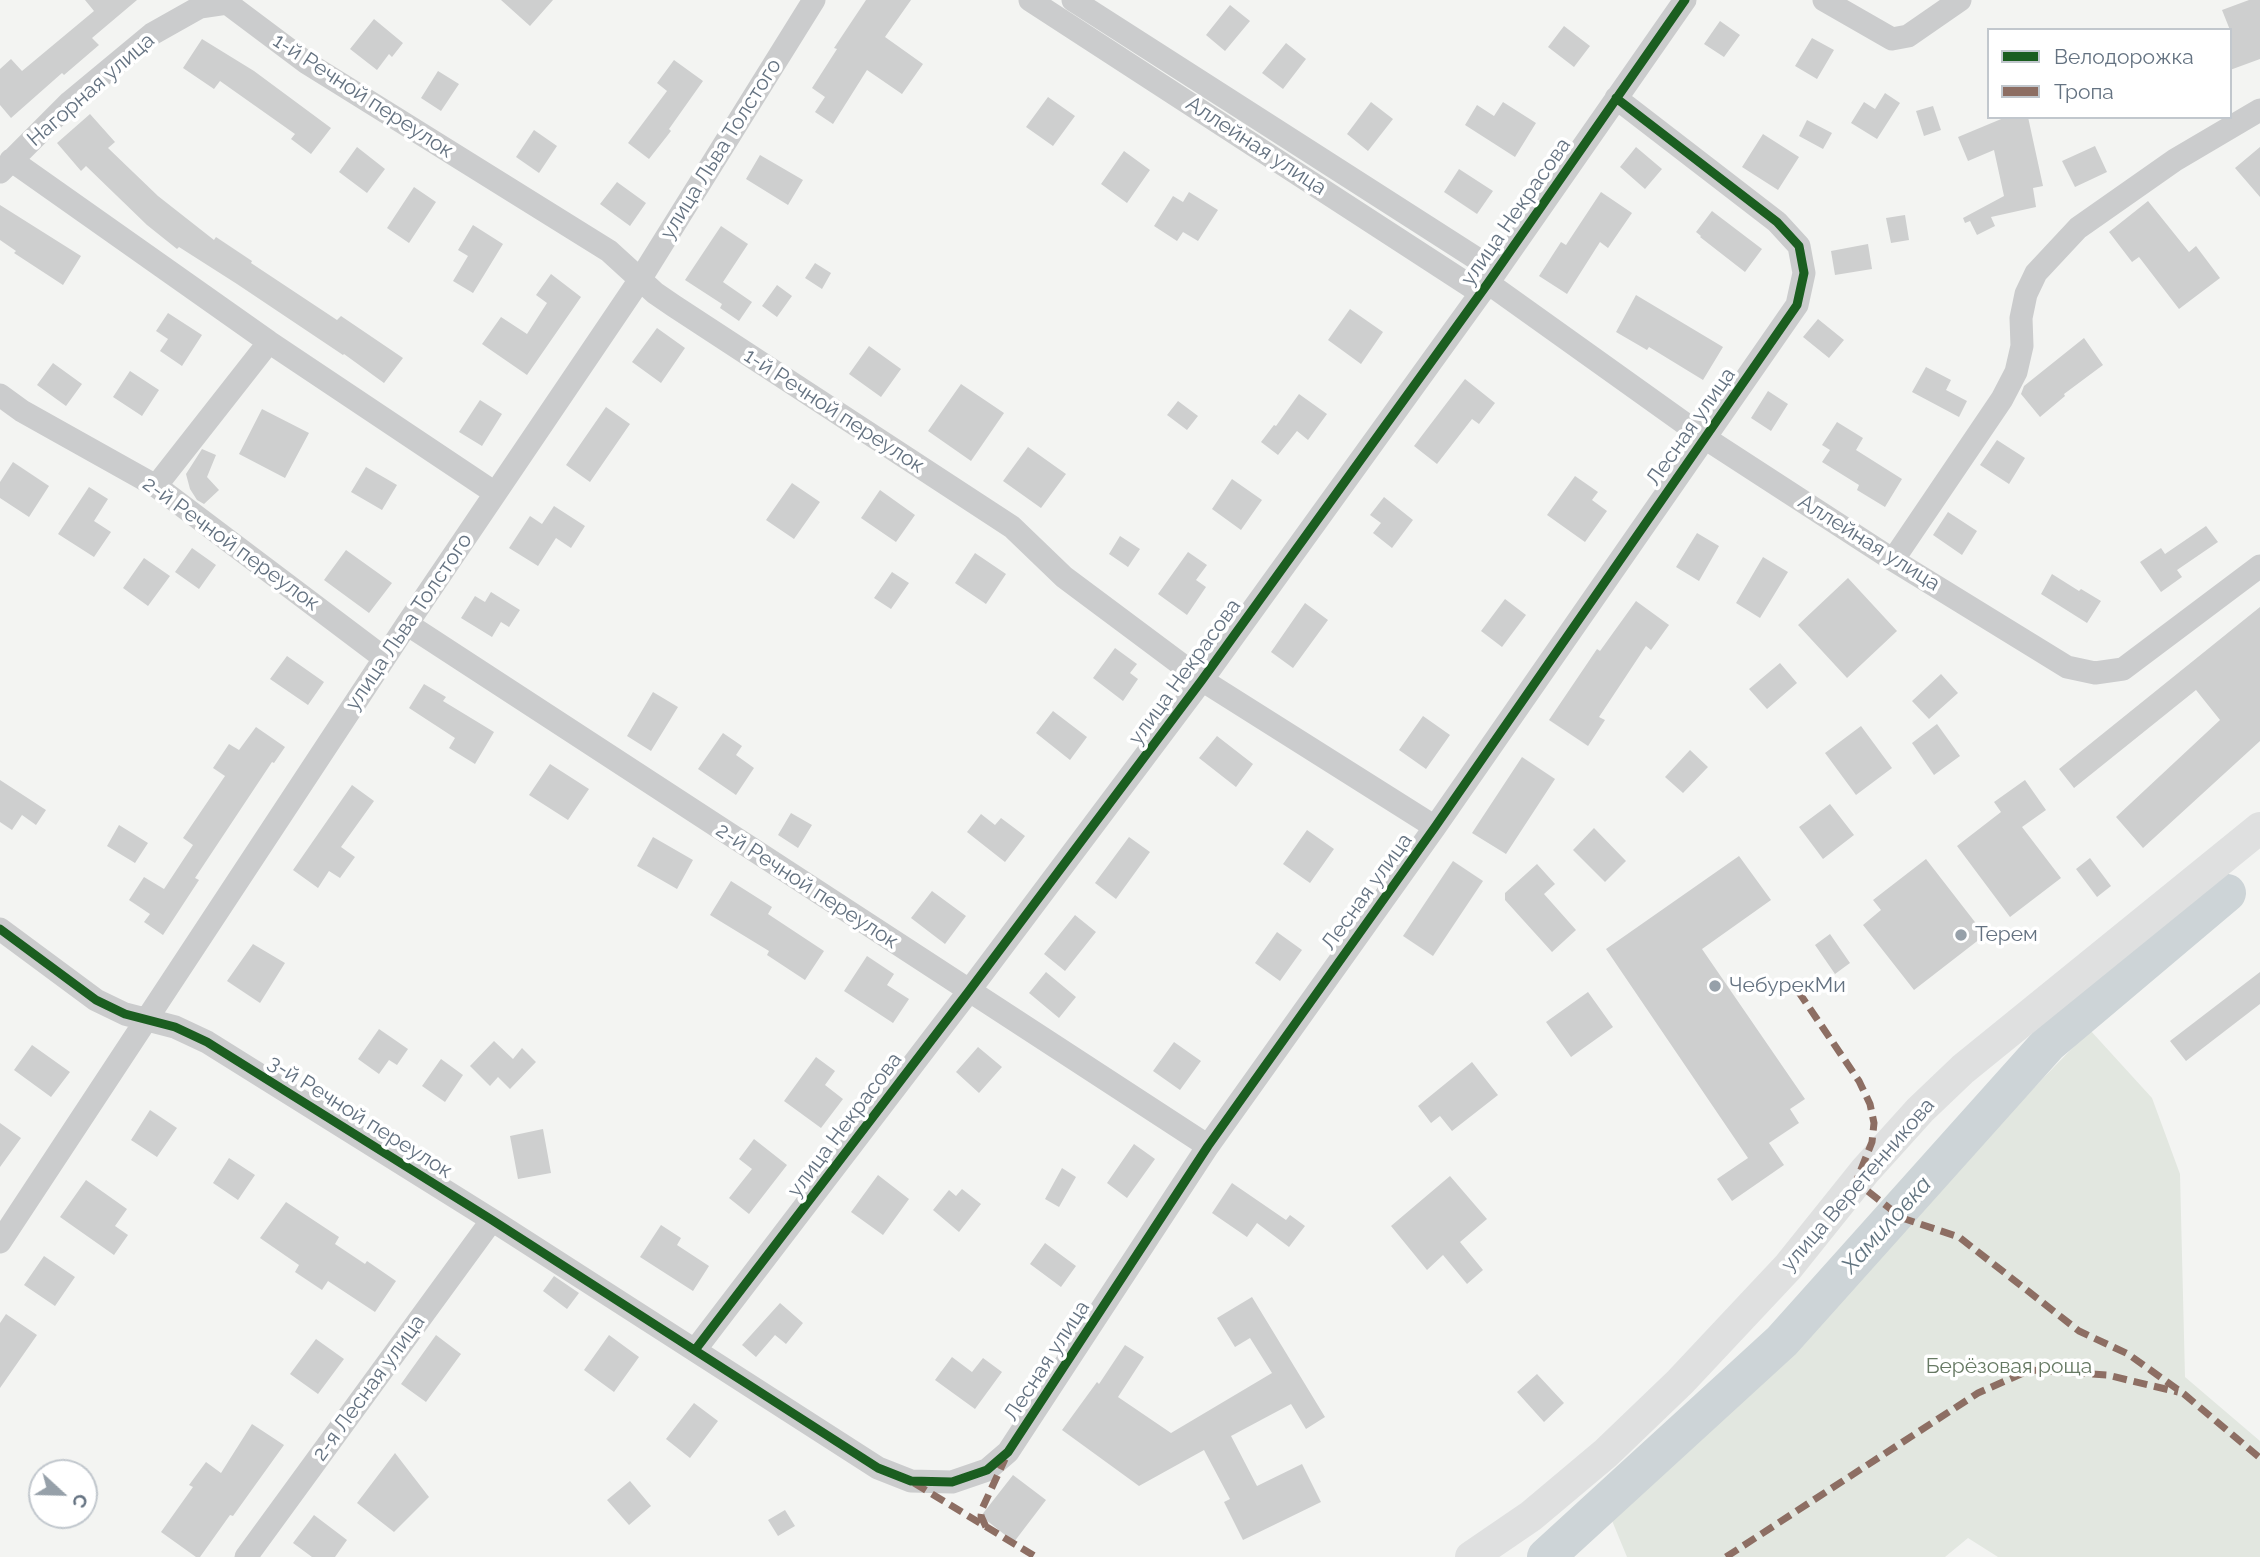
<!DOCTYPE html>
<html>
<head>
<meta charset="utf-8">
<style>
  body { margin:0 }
  #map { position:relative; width:2260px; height:1557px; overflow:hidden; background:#f3f4f2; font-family:Raleway,sans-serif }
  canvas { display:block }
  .legend { position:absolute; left:1987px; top:28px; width:245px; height:91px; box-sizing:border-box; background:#fff; border:2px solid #c1c7cd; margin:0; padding:9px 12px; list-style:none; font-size:21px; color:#647281 }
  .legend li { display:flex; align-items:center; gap:14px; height:35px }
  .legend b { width:35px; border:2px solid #c1c7cd }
  .north { position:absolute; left:28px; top:1459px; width:70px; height:70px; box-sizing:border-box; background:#fff; border:2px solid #c1c7cd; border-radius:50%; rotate:112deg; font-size:19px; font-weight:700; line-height:28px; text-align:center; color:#647281 }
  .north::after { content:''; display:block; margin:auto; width:24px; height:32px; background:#96a0a9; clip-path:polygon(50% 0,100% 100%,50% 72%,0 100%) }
</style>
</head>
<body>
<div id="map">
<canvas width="2260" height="1557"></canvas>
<ul class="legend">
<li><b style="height:9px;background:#1b5e20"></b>Велодорожка</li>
<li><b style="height:9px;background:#8d6e63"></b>Тропа</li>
</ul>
<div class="north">С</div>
</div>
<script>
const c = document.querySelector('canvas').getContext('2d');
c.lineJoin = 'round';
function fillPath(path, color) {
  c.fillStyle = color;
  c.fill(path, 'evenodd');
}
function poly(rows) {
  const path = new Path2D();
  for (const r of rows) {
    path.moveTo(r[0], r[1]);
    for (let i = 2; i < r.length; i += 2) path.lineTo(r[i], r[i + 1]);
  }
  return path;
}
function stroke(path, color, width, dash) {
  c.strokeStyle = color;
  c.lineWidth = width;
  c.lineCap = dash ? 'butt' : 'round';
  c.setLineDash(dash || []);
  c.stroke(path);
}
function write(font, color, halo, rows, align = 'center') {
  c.font = font + ' Raleway,sans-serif';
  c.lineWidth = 7;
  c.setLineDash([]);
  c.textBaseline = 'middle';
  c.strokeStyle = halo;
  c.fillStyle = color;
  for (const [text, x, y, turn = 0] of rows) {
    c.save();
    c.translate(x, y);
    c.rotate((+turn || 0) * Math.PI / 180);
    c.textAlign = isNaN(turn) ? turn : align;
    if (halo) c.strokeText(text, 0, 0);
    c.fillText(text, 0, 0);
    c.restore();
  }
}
const green = poly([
  [2090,1030,2152,1098,2180,1174,2185,1377,2260,1441,2260,1557,1998,1557,1968,1538,1945,1557,1627,1557,1608,1511,1873,1253]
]);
const river = poly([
  [1546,1557,1782,1341,2048,1044,2227,893]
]);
const building = poly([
  [85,0,137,0,92,38,99,45,64,75,62,73,11,118,0,105,0,69,11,59,22,71,94,11],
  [501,0,553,0,530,26],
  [866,0,911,0,885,37,923,64,902,94,867,70,833,124,815,112,825,97,812,88,837,49,834,48],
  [2249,0,2260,0,2260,59,2230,70,2230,30,2222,10],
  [1230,5,1250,21,1225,51,1206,35],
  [374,19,403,43,392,57,389,54,377,70,350,49],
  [1720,21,1740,35,1724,57,1704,44],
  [1564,26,1590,46,1574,67,1548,47],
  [1812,38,1834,50,1817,79,1795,66],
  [202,39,254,71,331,128,311,154,291,139,295,134,220,81,214,89,183,68],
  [1286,43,1306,59,1283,89,1262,73],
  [674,60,703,81,669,129,671,131,649,159,628,143,667,91,657,83],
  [438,71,459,84,441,111,421,98],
  [1885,93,1900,103,1877,139,1851,123,1864,102,1875,109],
  [1048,97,1075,116,1053,146,1026,127],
  [1371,102,1393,119,1368,151,1347,134],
  [1503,102,1536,123,1515,157,1465,125,1477,105,1494,116],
  [1933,106,1941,130,1924,136,1916,111],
  [90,114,115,142,108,148,158,196,214,240,216,237,252,261,251,263,337,320,341,316,403,358,384,383,344,354,343,355,237,284,179,247,177,249,147,225,86,166,81,171,57,143],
  [2006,117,2028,117,2043,186,2033,188,2036,207,1991,217,1995,226,1977,235,1970,221,1965,223,1963,218,2004,196,1994,150,1968,161,1958,137],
  [1807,120,1832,133,1823,149,1799,136],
  [534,130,557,146,539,173,516,157],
  [1763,134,1799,157,1778,190,1742,167],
  [2095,146,2107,172,2075,187,2062,161],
  [357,147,385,169,367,193,339,172],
  [1636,147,1662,169,1645,189,1620,167],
  [2260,147,2260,197,2235,168],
  [1124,151,1150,170,1127,203,1101,184],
  [760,155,803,180,788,205,746,179],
  [1459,169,1493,191,1477,214,1444,192],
  [617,182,646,203,630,226,600,204],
  [414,187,436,202,409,243,387,228],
  [1189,192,1218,210,1198,241,1183,232,1177,241,1154,226,1173,196,1183,202],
  [1601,192,1632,213,1608,248,1600,242,1567,294,1539,276,1561,242,1566,245],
  [2148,201,2189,252,2196,246,2220,278,2179,309,2139,257,2132,262,2109,232],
  [0,205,81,256,63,285,14,253,16,251,0,240],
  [1712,211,1762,249,1745,272,1700,237,1701,236,1696,232],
  [1905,215,1909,240,1891,243,1886,218],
  [473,225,503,244,473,293,453,281,468,256,458,250],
  [721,226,748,244,723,282,752,302,739,321,720,308,722,304,685,280],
  [1868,244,1872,269,1835,275,1831,251],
  [815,263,831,273,822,289,805,278],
  [551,274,581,297,527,375,482,344,501,317,527,334,547,303,536,295],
  [777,285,792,296,777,317,762,306],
  [1636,295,1723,347,1703,380,1649,347,1647,350,1616,332],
  [1350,309,1383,332,1361,364,1328,340],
  [168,313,202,335,182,366,160,351,168,339,156,331],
  [1818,319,1844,340,1829,358,1803,337],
  [657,328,685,348,661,383,632,362],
  [2084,338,2103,365,2064,394,2065,396,2040,417,2021,394,2024,386],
  [869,346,901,369,881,397,849,374],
  [53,363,82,384,66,406,37,385],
  [1926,367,1951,380,1946,390,1967,401,1959,417,1912,392],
  [130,371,159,390,142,416,113,397],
  [1465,379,1495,403,1479,424,1472,419,1437,464,1414,446],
  [961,384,1004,413,971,461,928,431],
  [1768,391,1788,404,1771,431,1751,418],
  [1299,394,1327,414,1308,440,1297,431,1278,455,1261,442,1274,425,1276,426],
  [480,400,502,414,482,446,459,432],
  [1178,401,1198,416,1187,430,1167,415],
  [606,407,630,424,590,482,566,465],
  [262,409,309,433,285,478,239,454],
  [1837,422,1863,438,1856,450,1902,479,1885,507,1857,490,1859,485,1822,462,1830,450,1822,445],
  [1997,440,2025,458,2009,484,1980,465],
  [1028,447,1066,474,1041,508,1003,481],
  [202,449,216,455,207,477,219,490,204,504,197,500,190,489,186,474],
  [13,462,49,486,29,517,0,498,0,482],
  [366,467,397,485,382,510,351,492],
  [1575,476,1598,492,1592,500,1607,511,1585,542,1547,515],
  [1232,479,1262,500,1241,530,1212,509],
  [792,483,820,502,794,539,766,520],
  [89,487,108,499,94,521,111,532,94,557,58,534],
  [880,490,915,515,896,542,861,518],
  [1384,497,1413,520,1392,548,1373,533,1381,523,1370,515],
  [554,506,585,526,571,548,556,538,538,566,509,548,530,516,542,524],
  [1948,512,1977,531,1962,555,1933,535],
  [2206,526,2218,542,2177,570,2182,577,2161,592,2140,562,2161,548,2165,554],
  [1697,533,1719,546,1699,581,1676,567],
  [1120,536,1140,549,1128,567,1109,554],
  [192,548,216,565,199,589,175,572],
  [346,550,392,583,369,613,324,580],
  [1188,552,1207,565,1196,580,1206,587,1187,615,1158,594],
  [975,553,1006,574,986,604,955,583],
  [1763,557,1788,572,1760,618,1736,603],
  [144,558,170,576,148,606,123,588],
  [892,572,909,583,891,609,874,598],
  [2052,574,2079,591,2081,589,2101,601,2087,623,2041,594],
  [1848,578,1897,631,1847,678,1798,625],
  [491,592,520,610,509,627,501,622,492,637,461,618,475,596,485,602],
  [1505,599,1526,615,1502,647,1481,631],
  [1636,601,1669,625,1651,650,1646,646,1599,717,1605,720,1588,746,1549,720,1597,649,1600,651],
  [1305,603,1328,620,1293,668,1271,652],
  [2260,607,2260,741,2143,848,2116,817,2220,720,2196,690,2074,788,2059,769],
  [1115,648,1137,664,1130,673,1138,679,1123,701,1093,678],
  [287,656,324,682,308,705,270,679],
  [1780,663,1797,683,1767,709,1749,689],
  [1941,674,1958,693,1929,719,1912,701],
  [424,684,446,697,443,701,494,732,475,764,449,748,455,738,409,708],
  [653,692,678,707,651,751,627,736],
  [1053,711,1087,737,1070,760,1036,733],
  [1423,716,1450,735,1426,769,1399,750],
  [1937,724,1960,756,1934,775,1912,743],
  [1861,726,1892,768,1856,795,1825,753],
  [256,727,285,747,274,763,272,762,195,878,199,880,163,935,144,922,150,914,129,900,144,877,164,889,193,845,183,838,225,776,213,768,229,744,239,750],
  [723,733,742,746,736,755,754,768,736,795,698,769],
  [1217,736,1253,764,1236,787,1199,758],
  [1690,750,1708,767,1683,793,1665,777],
  [1522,757,1555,779,1506,854,1472,833],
  [550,764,589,789,568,820,529,795],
  [0,780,46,810,36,825,22,815,12,830,0,822],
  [2025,780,2046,810,2022,827,2061,878,2010,917,1957,846,2001,812,1994,802],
  [352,785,374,801,341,847,355,857,340,878,329,871,318,888,293,870],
  [1830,804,1854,835,1823,859,1799,827],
  [791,813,812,825,798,848,778,835],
  [981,814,995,825,1001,818,1025,836,1005,862,967,832],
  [119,825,148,843,135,863,107,846],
  [1594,828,1626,861,1605,882,1573,850],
  [1307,830,1334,849,1310,883,1283,864],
  [653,837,693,860,677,889,637,866],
  [1129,837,1150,852,1116,899,1095,883],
  [1739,856,1771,900,1702,949,1805,1099,1790,1109,1799,1123,1769,1143,1784,1165,1732,1201,1717,1179,1748,1158,1606,949],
  [2090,858,2111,886,2097,897,2076,869],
  [1926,859,1985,935,1914,990,1863,925,1881,910,1873,900],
  [1453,861,1483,881,1433,956,1403,936],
  [1537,864,1555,884,1544,894,1576,930,1552,952,1505,900,1505,893],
  [731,881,772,907,768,914,824,951,805,980,767,955,769,951,710,915],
  [932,891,966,916,945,944,911,918],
  [1075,915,1096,932,1065,971,1044,954],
  [1277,932,1302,950,1280,981,1255,963],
  [1830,934,1850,963,1835,974,1815,945],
  [253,944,285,963,260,1003,227,981],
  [867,956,894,974,887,985,909,999,893,1023,844,991],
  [1046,972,1076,997,1059,1018,1029,993],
  [2260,972,2260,1004,2186,1061,2170,1041],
  [1588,992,1613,1027,1571,1057,1546,1022],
  [379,1029,408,1049,397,1065,389,1060,379,1074,358,1059],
  [494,1041,513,1059,522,1048,536,1062,510,1089,498,1077,490,1086,470,1066],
  [1174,1042,1201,1061,1180,1090,1153,1071],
  [32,1045,70,1072,51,1097,14,1070],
  [978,1047,1002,1067,979,1093,956,1072],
  [816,1057,835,1071,825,1085,843,1099,821,1128,784,1101],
  [441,1059,463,1075,445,1102,422,1086],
  [1472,1062,1498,1095,1452,1131,1440,1116,1431,1123,1418,1106],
  [150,1110,177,1128,157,1157,131,1140],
  [0,1123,21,1138,0,1167],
  [543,1129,551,1173,518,1179,510,1136],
  [754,1139,787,1165,749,1214,729,1198,752,1169,739,1159],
  [1134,1144,1155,1159,1127,1198,1107,1183],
  [229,1158,255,1175,238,1200,213,1183],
  [1062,1168,1076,1177,1059,1207,1045,1199],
  [878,1175,909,1199,883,1235,851,1212],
  [1450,1176,1487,1219,1460,1242,1483,1270,1467,1284,1443,1255,1427,1270,1391,1226],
  [86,1180,127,1209,115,1226,128,1235,114,1255,60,1217],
  [1232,1183,1286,1220,1290,1215,1305,1226,1289,1247,1257,1223,1247,1237,1212,1213],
  [962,1189,981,1204,959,1232,933,1210,949,1190,956,1196],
  [286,1202,339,1237,335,1244,365,1264,367,1261,396,1281,375,1312,328,1281,322,1290,295,1272,299,1265,260,1238],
  [661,1225,681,1238,677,1245,709,1266,693,1291,640,1257],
  [1045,1243,1076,1266,1061,1287,1030,1264],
  [44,1256,75,1277,55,1306,24,1285],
  [554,1276,579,1293,567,1309,543,1291],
  [1252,1297,1325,1417,1306,1429,1291,1404,1231,1436,1257,1486,1302,1464,1321,1502,1243,1540,1224,1502,1230,1499,1204,1450,1139,1486,1062,1430,1097,1382,1099,1384,1125,1345,1144,1357,1118,1397,1171,1433,1272,1373,1250,1338,1235,1347,1217,1318],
  [780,1303,803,1323,786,1344,775,1335,756,1357,742,1345],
  [6,1314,37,1335,0,1388,0,1323],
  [436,1335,461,1354,426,1402,401,1384],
  [609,1335,639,1357,614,1392,584,1370],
  [316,1339,344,1359,318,1394,290,1374],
  [952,1357,972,1372,983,1358,1002,1372,975,1409,935,1380],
  [1537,1374,1564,1403,1544,1422,1517,1392],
  [694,1403,718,1421,690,1458,666,1439],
  [252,1424,284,1445,233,1516,230,1515,200,1557,196,1557,161,1532,193,1487,189,1485,206,1462,221,1473],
  [395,1453,429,1497,394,1532,357,1503],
  [1013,1475,1046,1500,1014,1542,981,1516],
  [630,1481,651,1506,629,1525,607,1500],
  [785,1510,795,1526,778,1536,768,1520],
  [314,1515,347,1540,335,1557,312,1557,293,1543]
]);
const street = poly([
  [1030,0,1481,293],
  [1073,0,1496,271],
  [1824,0,1892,39,1908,36,1960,0],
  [227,3,307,63,609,251,655,293,674,306,1012,527,1064,577,1202,680,1435,827],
  [11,160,269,342,495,493],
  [0,172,70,102,152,34,200,7,227,3],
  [1488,283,1705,438,1893,560,2067,667,2095,673,2123,669,2260,566],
  [0,395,22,411,156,486,384,658],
  [156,486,269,342],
  [1893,560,2002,399,2016,372,2022,346,2021,318,2026,294,2036,273,2078,228,2175,160,2260,110],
  [407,624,1208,1146],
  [0,929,96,1000,125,1014,175,1027,207,1042,492,1220,878,1468,911,1481,952,1482,987,1470,1008,1452,1208,1146,1435,827,1797,305,1804,273,1799,246,1777,222,1616,98],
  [0,1242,407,624,641,278,814,0],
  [695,1350,969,991,1202,680,1488,283,1685,0],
  [246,1557,492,1220]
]);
const secondary = poly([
  [1471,1557,1531,1516,1606,1453,1680,1382,1788,1267,1865,1171,1920,1110,1963,1069,2260,828]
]);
const quiet = poly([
  [1798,991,1859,1081,1870,1104,1874,1123,1872,1142,1856,1182,1902,1218,1959,1237,2079,1331,2128,1354,2184,1394,2260,1458],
  [914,1483,1036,1557],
  [986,1527,981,1516,982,1509,1005,1459],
  [1726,1557,1978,1393,2030,1370,2107,1375,2178,1392]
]);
const cycleway = poly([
  [0,929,96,1000,125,1014,175,1027,207,1042,492,1220,878,1468,911,1481,952,1482,987,1470,1008,1452,1208,1146,1435,827,1797,305,1804,273,1799,246,1777,222,1616,98],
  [695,1350,969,991,1202,680,1488,283,1685,0]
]);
const markers = [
  [1961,935,7,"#96a0a9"],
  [1715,986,7,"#96a0a9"]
];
const streetNames = [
  ["Нагорная улица",91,90,-41],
  ["1-й Речной переулок",363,96,33],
  ["Аллейная улица",1256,146,33],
  ["улица Льва Толстого",721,149,-58],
  ["улица Некрасова",1516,212,-55],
  ["1-й Речной переулок",834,411,33],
  ["Лесная улица",1691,427,-55],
  ["Аллейная улица",1869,543,32],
  ["2-й Речной переулок",231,544,36],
  ["улица Льва Толстого",409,622,-56],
  ["улица Некрасова",1185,672,-54],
  ["2-й Речной переулок",807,886,33],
  ["Лесная улица",1367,892,-54],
  ["3-й Речной переулок",360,1117,32],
  ["улица Некрасова",845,1125,-53],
  ["улица Веретенникова",1858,1185,-49],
  ["Лесная улица",1047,1361,-57],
  ["2-я Лесная улица",369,1388,-54]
];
const poiNames = [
  ["Терем",1975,935],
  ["ЧебурекМи",1729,986]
];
const parkNames = [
  ["Берёзовая роща",2009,1367]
];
const waterNames = [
  ["Хамиловка",1887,1225,-48]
];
fillPath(green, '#e2e7e0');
stroke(river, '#cdd4d7', 38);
fillPath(building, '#cecfcf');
stroke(street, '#cbcccd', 23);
stroke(secondary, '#dfe0e0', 32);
stroke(quiet, '#8d6e63', 7, [14, 7]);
stroke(cycleway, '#1b5e20', 9);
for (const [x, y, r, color] of markers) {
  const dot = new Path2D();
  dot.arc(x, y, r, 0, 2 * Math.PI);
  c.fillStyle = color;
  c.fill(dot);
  stroke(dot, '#fff', 2.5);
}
write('21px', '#647281', '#fff', streetNames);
write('21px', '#647281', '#fff', poiNames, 'left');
write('21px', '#667963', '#fff', parkNames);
write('italic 23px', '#60737f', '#fff', waterNames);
</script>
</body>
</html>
